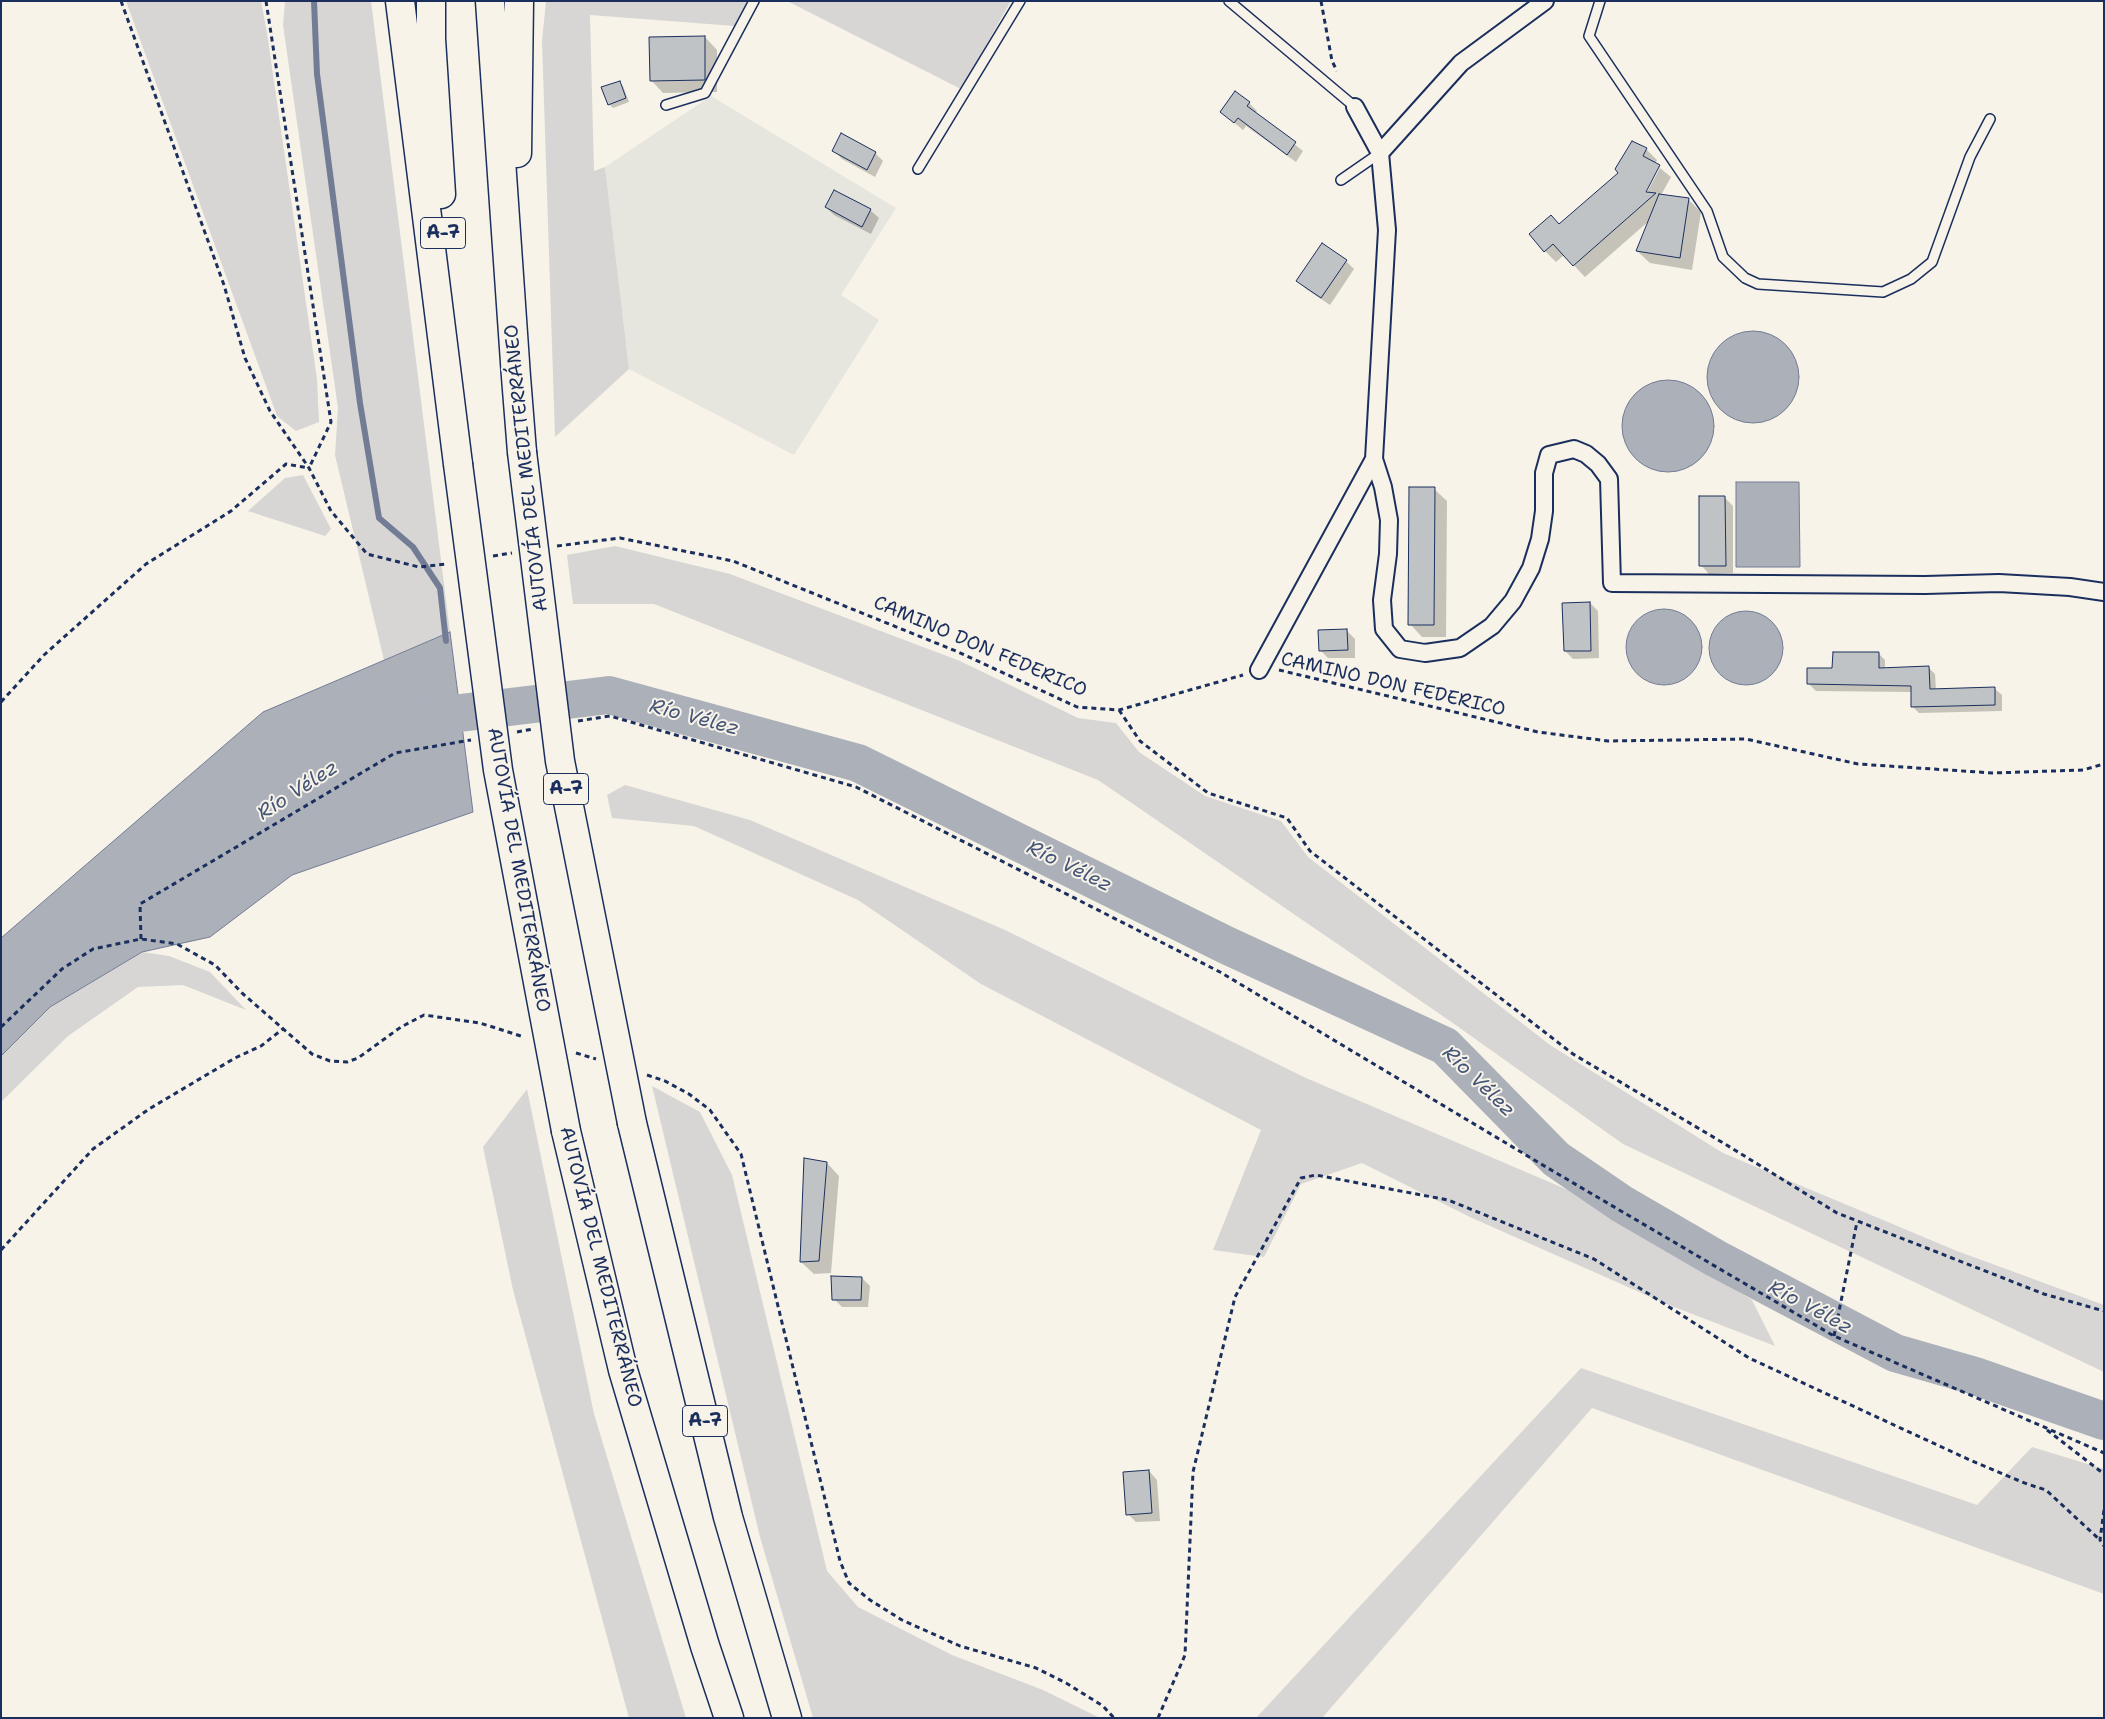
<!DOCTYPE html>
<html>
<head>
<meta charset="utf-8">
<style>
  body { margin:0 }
  #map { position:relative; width:2105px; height:1719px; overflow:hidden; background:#f7f3e8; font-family:"Shantell Sans",sans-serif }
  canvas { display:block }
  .frame { position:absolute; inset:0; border:2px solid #1b2f5e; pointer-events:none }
</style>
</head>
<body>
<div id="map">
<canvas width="2105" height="1719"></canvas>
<div class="frame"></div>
</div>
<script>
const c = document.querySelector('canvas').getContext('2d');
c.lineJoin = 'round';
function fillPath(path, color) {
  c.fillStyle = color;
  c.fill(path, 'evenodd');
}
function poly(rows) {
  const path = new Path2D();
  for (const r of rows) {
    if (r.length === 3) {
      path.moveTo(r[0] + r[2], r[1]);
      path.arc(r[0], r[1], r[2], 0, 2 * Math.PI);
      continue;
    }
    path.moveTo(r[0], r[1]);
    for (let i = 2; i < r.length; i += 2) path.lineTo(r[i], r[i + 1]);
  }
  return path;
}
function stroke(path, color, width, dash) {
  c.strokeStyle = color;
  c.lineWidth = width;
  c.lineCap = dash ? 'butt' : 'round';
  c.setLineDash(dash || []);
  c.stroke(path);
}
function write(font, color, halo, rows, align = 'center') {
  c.font = font + ' "Shantell Sans",sans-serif';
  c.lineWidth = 4;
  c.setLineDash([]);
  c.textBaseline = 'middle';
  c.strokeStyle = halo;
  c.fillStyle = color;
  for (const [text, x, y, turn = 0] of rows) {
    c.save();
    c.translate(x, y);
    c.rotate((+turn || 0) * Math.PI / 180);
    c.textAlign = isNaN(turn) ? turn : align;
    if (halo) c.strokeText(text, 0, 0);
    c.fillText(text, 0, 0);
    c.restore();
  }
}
const built = poly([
  [711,96,896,208,841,295,879,320,794,455,629,369,605,167]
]);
const green = poly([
  [126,1,261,1,267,33,317,379,319,422,296,431,277,416],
  [285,1,371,1,450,632,384,660,335,455,338,408,283,25],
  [546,1,762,1,735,26,590,15,594,171,605,167,629,369,555,437,542,41],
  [787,1,1011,1,961,89],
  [303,475,331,529,325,536,248,511,285,478],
  [615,546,730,574,960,661,1078,718,1116,723,1139,752,1205,796,1281,821,1308,857,1550,1045,1723,1153,1957,1251,2104,1305,2104,1372,1623,1144,1450,1021,1098,780,654,604,573,604,567,555],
  [625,785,750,820,1005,930,1306,1078,1589,1199,1752,1300,1775,1346,1664,1303,1472,1218,1362,1163,1301,1184,1264,1257,1213,1250,1261,1130,981,984,858,900,694,826,612,818,607,795],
  [142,952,169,956,210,972,246,1010,183,985,138,987,68,1036,1,1102,1,1056,50,1007],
  [652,1086,700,1112,732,1175,827,1571,858,1607,952,1655,1043,1690,1100,1718,813,1718,760,1537],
  [527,1089,594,1414,686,1718,629,1718,513,1290,483,1147],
  [1581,1368,1977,1505,2032,1447,2104,1469,2104,1594,1592,1408,1322,1718,1256,1718]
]);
const water = poly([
  [1753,377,46],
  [1668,426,46],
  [1736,482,1799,482,1800,567,1736,567,1736,482],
  [1664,647,38],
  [1746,648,37],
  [450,632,473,812,292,875,210,937,142,952,50,1007,1,1056,1,938,263,712,450,632]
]);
const shadow = poly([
  [705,37,717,50,717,92,663,93,651,80],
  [619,82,623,86,629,102,613,108,609,104],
  [1249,103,1257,111,1255,113,1303,151,1296,162,1246,126,1243,130,1221,112],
  [1646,149,1657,160,1655,164,1671,177,1661,195,1689,200,1701,212,1692,270,1650,263,1637,251,1650,220,1585,277,1564,255,1556,262,1545,251,1559,226],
  [1657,168,1660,168,1644,198,1641,197],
  [834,151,875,153,883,161,875,177,842,159],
  [834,192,870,210,879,218,871,234,834,215,826,207],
  [1322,245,1346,261,1354,269,1330,305,1306,289,1298,280],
  [1434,489,1447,501,1446,637,1422,637,1410,624],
  [1725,498,1733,506,1733,573,1709,574,1701,565],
  [1590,603,1598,611,1599,658,1573,659,1565,651],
  [1347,631,1355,639,1355,658,1328,658,1320,650],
  [1879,654,1885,660,1885,669,1928,667,1935,674,1936,690,1995,689,2002,695,2002,711,1919,713,1912,706,1912,692,1816,691,1809,684,1834,669],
  [827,1163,839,1176,831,1273,814,1274,801,1262],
  [862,1278,870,1286,868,1307,842,1307,834,1299],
  [1149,1471,1157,1480,1160,1521,1136,1522,1128,1514]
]);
const stream = poly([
  [314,1,317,74,360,403,379,518,413,547,440,588,446,641]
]);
const river = poly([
  [411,726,452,714,609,695,858,763,1226,945,1445,1046,1556,1159,1622,1204,1715,1258,1895,1353,1975,1376,2104,1421]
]);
const building = poly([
  [705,36,705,80,650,81,649,37,705,36],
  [620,81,626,98,608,105,601,87,620,81],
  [1235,91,1250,102,1247,106,1296,142,1287,155,1238,118,1234,123,1220,112,1235,91],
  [841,133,876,152,867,170,832,151,841,133],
  [1632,141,1647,148,1643,156,1660,165,1646,192,1656,193,1573,266,1553,244,1544,252,1529,234,1551,215,1559,224,1618,173,1615,169,1632,141],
  [834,190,871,209,862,227,825,207,834,190],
  [1659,194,1689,198,1680,258,1636,251,1659,194],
  [1322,243,1347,260,1321,298,1296,281,1322,243],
  [1409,487,1435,487,1434,625,1408,625,1409,487],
  [1699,496,1725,496,1726,566,1699,566,1699,496],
  [1590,602,1591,651,1564,651,1562,603,1590,602],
  [1347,629,1348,650,1319,651,1318,630,1347,629],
  [1833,652,1879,652,1879,668,1929,666,1930,689,1995,687,1995,705,1911,707,1911,686,1807,684,1807,668,1832,668,1833,652],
  [804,1158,827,1162,819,1261,800,1262,804,1158],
  [831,1276,862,1277,861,1300,832,1300,831,1276],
  [1149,1470,1152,1513,1126,1515,1123,1472,1149,1470]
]);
const path = poly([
  [121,1,224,285,245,358,270,411,309,468,331,511,367,554,419,567,447,564],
  [266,1,331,422,309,468],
  [1321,1,1332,61,1337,71],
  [557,546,620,538,733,561,956,651,1077,707,1119,710,1243,675],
  [493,556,512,553],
  [1279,670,1538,732,1608,741,1746,739,1858,764,1993,773,2083,770,2104,764],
  [1,702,44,655,146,564,231,511,286,464,309,468],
  [1119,710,1140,741,1208,793,1287,818,1310,851,1573,1054,1725,1144,1837,1213,2044,1294,2104,1311],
  [578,721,610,716,856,787,1220,972,1541,1164,1834,1336,2104,1453],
  [517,732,533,729],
  [141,939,140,904,395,753,471,740],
  [1,1027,62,969,93,949,141,939,177,944,215,965,242,993,312,1054,330,1061,347,1062,358,1058,401,1027,424,1015,480,1023,524,1037],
  [576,1053,596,1059],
  [647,1075,665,1081,689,1094,710,1110,741,1154,840,1561,849,1583,870,1600,902,1620,960,1646,1036,1668,1066,1683,1103,1706,1114,1718],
  [1,1250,93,1149,149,1109,235,1058,261,1046,284,1028],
  [1834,1336,1857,1222],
  [2047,1430,2104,1474],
  [2104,1510,2100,1540,2104,1546],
  [1158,1718,1185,1655,1193,1472,1235,1297,1301,1178,1316,1175,1448,1200,1594,1259,1749,1358,1972,1461,2027,1484,2046,1490,2100,1540]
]);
const lane = poly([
  [1229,1,1355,107],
  [1600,1,1589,36,1707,211,1723,257,1745,278,1758,284,1883,292,1911,279,1932,262,1970,157,1990,119],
  [666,105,705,93,754,1],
  [918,169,1020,1],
  [1341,180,1380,153]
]);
const street = poly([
  [1380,153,1461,63,1545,1],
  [1374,459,1383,487,1389,520,1388,554,1382,600,1384,629,1400,649,1425,653,1460,648,1492,626,1513,601,1531,568,1540,539,1544,511,1544,473,1549,455,1574,449,1586,454,1598,464,1609,479,1612,583,1925,585,1999,583,2070,587,2104,592],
  [1259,670,1374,459,1387,230,1380,153,1355,107]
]);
const highway = poly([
  [400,1,458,464],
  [431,1,431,39,441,194],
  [490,1,516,377,522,452],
  [517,153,519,1],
  [632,1123,728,1517,787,1718],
  [566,1131,623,1370,705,1646,729,1718]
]);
const highwayBridge = poly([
  [522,452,560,761,632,1123],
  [458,464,498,770,566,1131]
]);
const shields = [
  [443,233,45],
  [566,789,45],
  [705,1421,45]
];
const shieldNames = [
  ["A-7",443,233],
  ["A-7",566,789],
  ["A-7",705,1421]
];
const streetNames = [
  ["AUTOVÍA DEL MEDITERRÁNEO",527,468,-96],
  ["CAMINO DON FEDERICO",980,647,23],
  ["CAMINO DON FEDERICO",1393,685,13],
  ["AUTOVÍA DEL MEDITERRÁNEO",518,870,80],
  ["AUTOVÍA DEL MEDITERRÁNEO",600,1267,76]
];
const waterNames = [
  ["Río Vélez",694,718,15],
  ["Río Vélez",298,791,-33],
  ["Río Vélez",1069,867,26],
  ["Río Vélez",1478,1082,44],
  ["Río Vélez",1810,1308,28]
];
fillPath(built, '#e6e5de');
fillPath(green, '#d7d6d4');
fillPath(water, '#acb0b9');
stroke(water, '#727c95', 1);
fillPath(shadow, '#0003');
stroke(stream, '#727c95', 6);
stroke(river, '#acb0b9', 38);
fillPath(building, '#c0c3c5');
stroke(building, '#1b2f5e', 1);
stroke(lane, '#1b2f5e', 12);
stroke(street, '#1b2f5e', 20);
stroke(highway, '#1b2f5e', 31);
stroke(path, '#1b2f5e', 3, [5, 4]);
stroke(lane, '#f7f3e8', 9);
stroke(street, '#f7f3e8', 16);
stroke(highway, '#f7f3e8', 28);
stroke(highwayBridge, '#1b2f5e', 31, []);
stroke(highwayBridge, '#f7f3e8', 28);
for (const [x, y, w] of shields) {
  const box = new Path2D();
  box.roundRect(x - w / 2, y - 15.5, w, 31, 4);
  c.fillStyle = '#f7f3e8';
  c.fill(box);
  stroke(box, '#1b2f5e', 1);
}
write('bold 18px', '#1b2f5e', null, shieldNames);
write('19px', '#1b2f5e', '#f7f3e8', streetNames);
write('italic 20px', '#465679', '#f7f3e8', waterNames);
</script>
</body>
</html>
